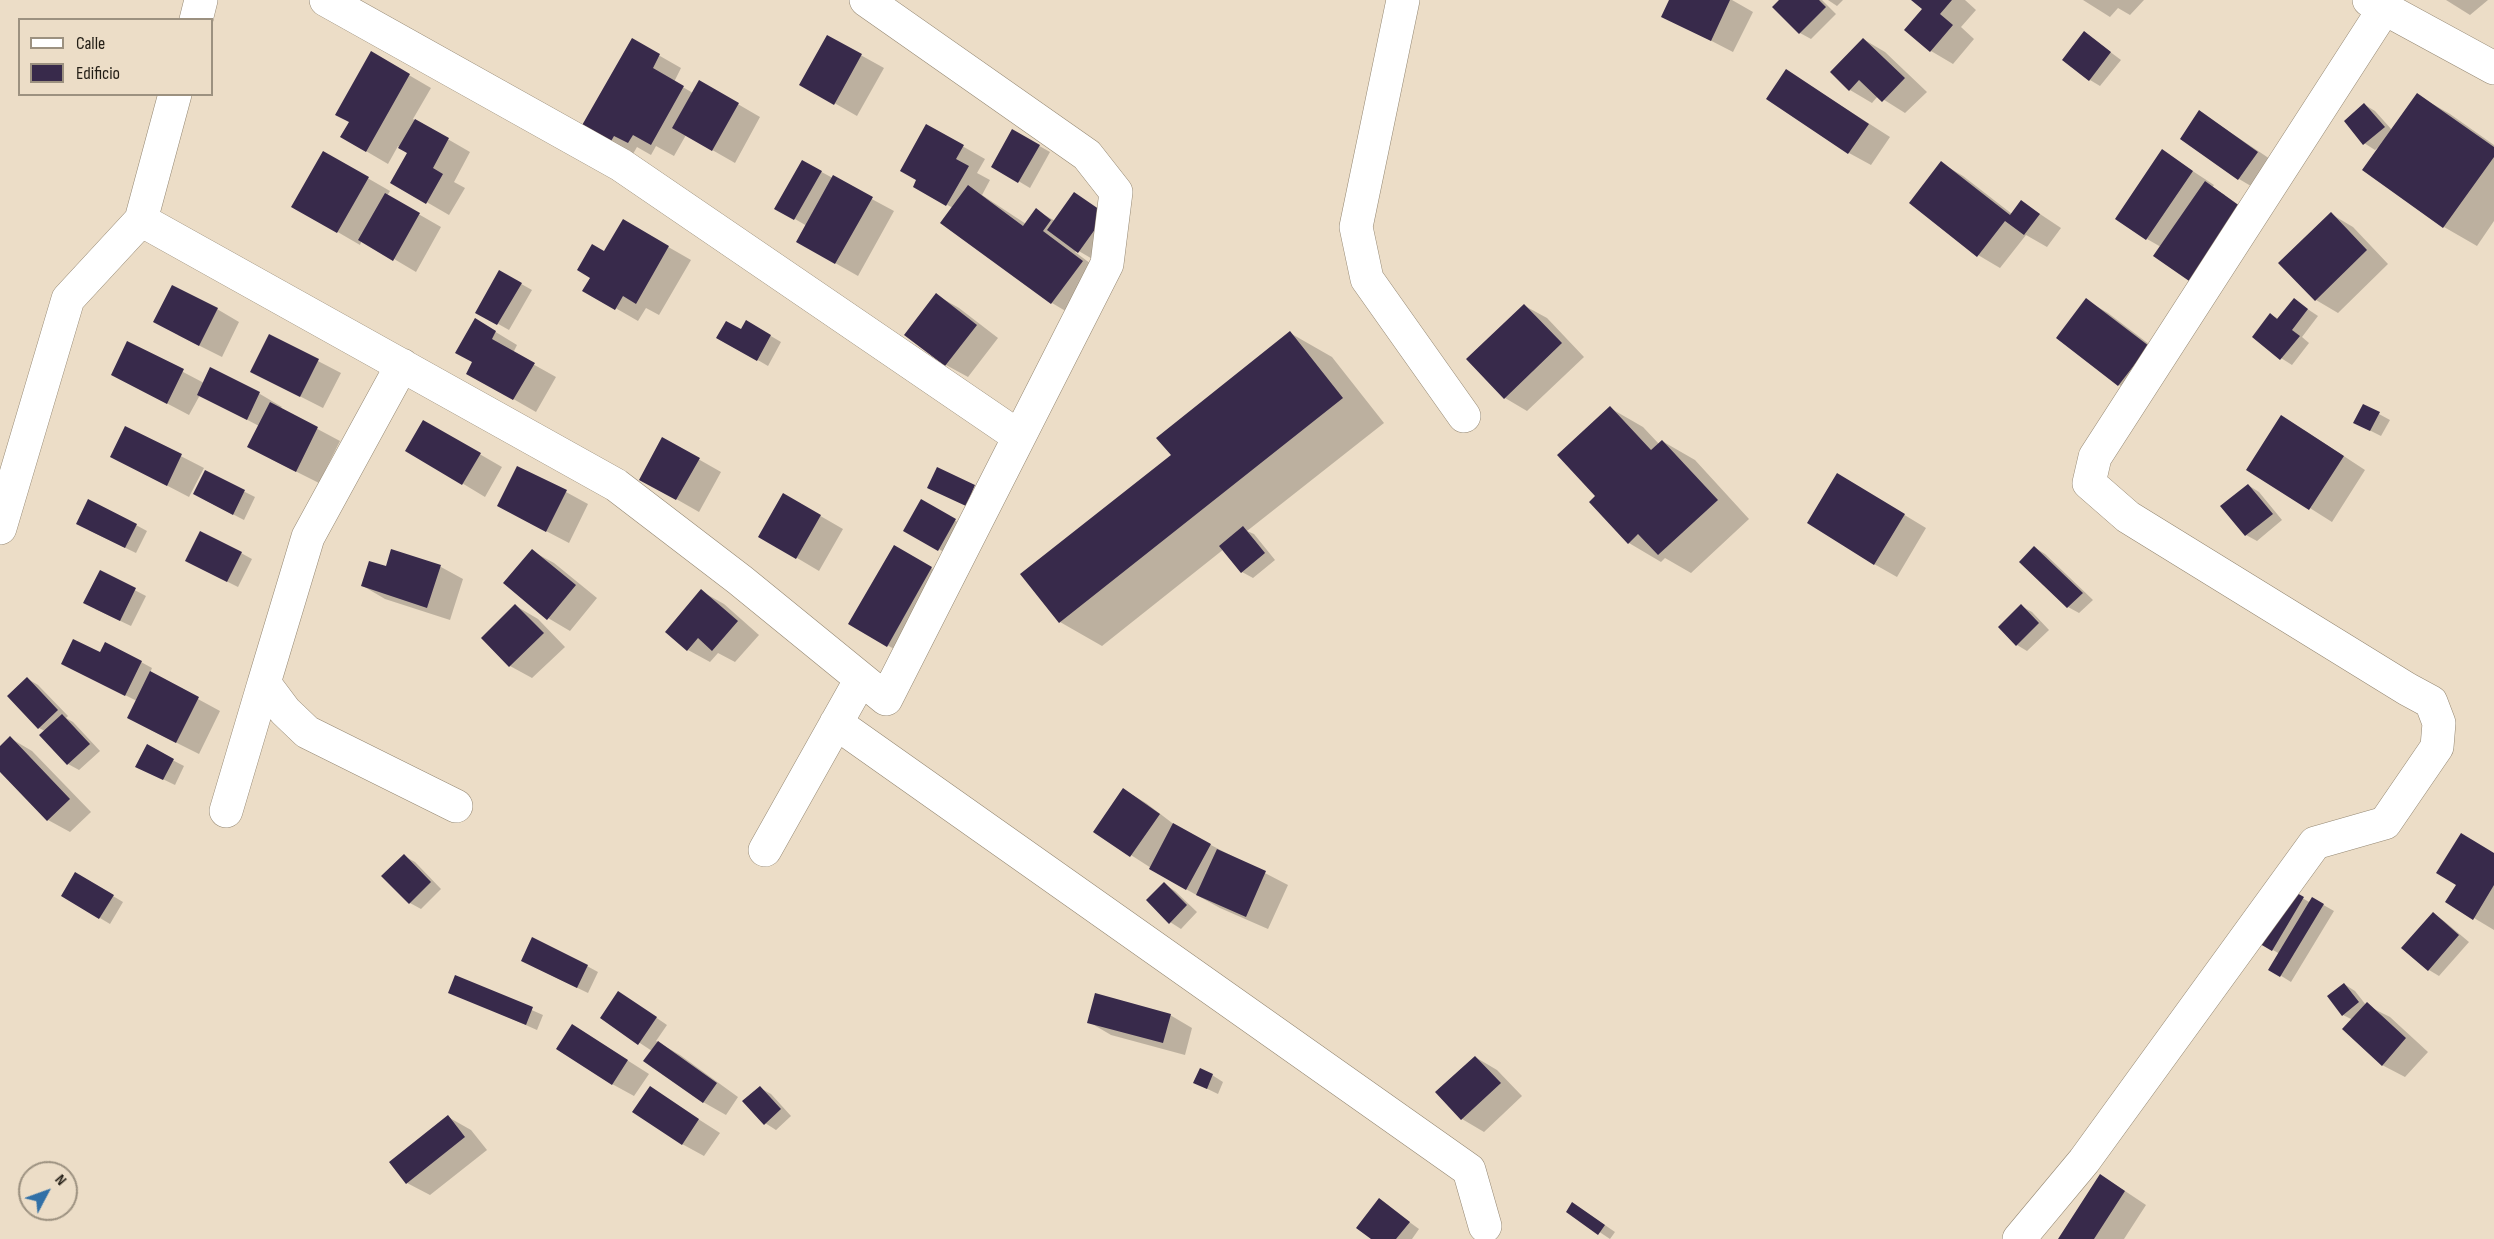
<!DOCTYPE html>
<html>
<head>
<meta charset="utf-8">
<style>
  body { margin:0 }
  #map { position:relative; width:2494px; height:1239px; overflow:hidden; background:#ecddc7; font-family:"Sofia Sans Condensed",sans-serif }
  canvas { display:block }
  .legend { position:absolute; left:18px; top:18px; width:195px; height:78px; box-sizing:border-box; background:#ecddc7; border:2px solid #9c9180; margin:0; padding:8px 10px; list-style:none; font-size:18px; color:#231e16 }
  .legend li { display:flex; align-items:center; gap:12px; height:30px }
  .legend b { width:30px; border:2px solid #9c9180 }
  .north { position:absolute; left:18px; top:1161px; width:60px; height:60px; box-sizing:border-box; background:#ecddc7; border:2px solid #9c9180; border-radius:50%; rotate:49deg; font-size:16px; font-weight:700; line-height:24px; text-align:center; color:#231e16 }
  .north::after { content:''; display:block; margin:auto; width:21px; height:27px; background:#3170a7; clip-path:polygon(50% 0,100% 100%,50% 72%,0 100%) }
</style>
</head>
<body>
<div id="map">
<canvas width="2494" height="1239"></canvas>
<ul class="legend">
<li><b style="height:8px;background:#fff"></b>Calle</li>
<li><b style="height:16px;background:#382a4b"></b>Edificio</li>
</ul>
<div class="north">N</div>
</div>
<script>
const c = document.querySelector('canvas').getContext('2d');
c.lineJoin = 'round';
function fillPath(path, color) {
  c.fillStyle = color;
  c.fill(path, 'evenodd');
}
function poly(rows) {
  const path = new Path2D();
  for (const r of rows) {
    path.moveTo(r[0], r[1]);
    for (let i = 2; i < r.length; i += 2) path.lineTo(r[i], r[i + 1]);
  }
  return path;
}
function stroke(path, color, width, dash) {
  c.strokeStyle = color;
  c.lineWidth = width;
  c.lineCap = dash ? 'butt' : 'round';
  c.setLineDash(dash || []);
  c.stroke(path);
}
const shadow = poly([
  [1670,0,1732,0,1753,12,1733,52,1663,16],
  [1781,0,1822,0,1836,14,1811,39,1800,33,1774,7],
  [1828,0,1843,0,1837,6],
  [1914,0,1965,0,1976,10,1961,27,1974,39,1953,64,1931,51,1924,9],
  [2083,0,2144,0,2130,15,2118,8,2110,17],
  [2446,0,2488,0,2470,15],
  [2085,33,2121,60,2100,86,2090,80],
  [828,37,884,68,857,116,801,84],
  [1863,39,1885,52,1927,92,1905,113,1878,96,1872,103,1850,90],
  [632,40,681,68,674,82,693,93,700,82,760,117,735,163,686,135,674,156,656,146,651,155,637,147,633,154,583,126],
  [371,53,431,88,413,119,470,152,454,182,465,188,449,215,392,182,409,153,398,146,388,164,342,137,350,123],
  [1787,71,1890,137,1871,165,1849,153],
  [2417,95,2450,114,2494,145,2494,221,2477,246,2444,227,2364,170,2381,145,2375,150,2364,143,2365,105,2375,111,2392,130],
  [2200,112,2279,165,2261,192,2239,179],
  [927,126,985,159,977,173,990,180,982,195,1026,224,1036,210,1055,221,1075,194,1127,228,1101,264,1077,250,1075,252,1114,281,1084,322,1052,303,953,208,915,187],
  [1013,131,1050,152,1030,188,993,166],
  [2162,151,2214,185,2212,188,2225,195,2225,198,2161,247,2147,239],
  [324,153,390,191,387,196,441,227,416,272,362,240,360,245,293,206],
  [803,162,894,211,858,276,798,242,807,226,776,208],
  [1941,163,1963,176,2012,214,2022,202,2061,228,2047,247,2026,235,2000,268,1978,255],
  [2331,214,2353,227,2388,264,2338,313,2316,300],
  [623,221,691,260,659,315,646,308,638,321,584,290],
  [500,272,532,290,509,330,477,312],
  [936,295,959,308,998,338,968,377,946,365],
  [2086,300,2108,313,2170,360,2141,398,2119,385,2058,337],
  [2294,300,2318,316,2302,337,2309,343,2292,365,2281,358,2271,315,2279,319],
  [1525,306,1547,318,1584,357,1527,411,1505,398],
  [217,309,239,322,222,357,178,335],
  [476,320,517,345,513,353,556,377,536,412,468,373,474,362],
  [747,322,781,342,768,366,718,337,742,331],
  [1290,333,1332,357,1384,423,1247,531,1254,534,1275,560,1253,578,1242,572,1224,549,1102,646,1060,622],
  [270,336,341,373,323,408,252,372],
  [128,343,204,383,211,369,260,394,282,407,280,409,340,441,319,483,271,459,259,426,200,395,189,415,113,375],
  [1610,408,1643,427,1659,444,1662,441,1695,460,1749,519,1691,573,1665,558,1661,562,1629,543,1597,496],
  [2379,414,2390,420,2381,436,2355,423],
  [424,422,502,467,485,497,407,450],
  [126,428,204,468,189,497,112,457],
  [2304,430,2365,470,2332,522,2248,469],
  [663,439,721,472,699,512,641,479],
  [205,472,255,497,244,520,205,500],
  [2248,485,2259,492,2282,520,2257,541,2246,535,2222,507],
  [1860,488,1926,528,1897,577,1874,564],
  [566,492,588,504,569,543,521,518],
  [784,495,843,529,819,571,760,536],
  [922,501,966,527,949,555,905,530],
  [136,525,147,531,136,553,88,530],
  [894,547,954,581,910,658,850,624],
  [2034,547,2045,554,2093,600,2079,613,2068,607,2021,562],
  [392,551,441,567,463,579,450,620,385,599,363,586,387,568],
  [532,551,554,563,597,598,570,631,548,618],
  [241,553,252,559,238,587,198,567],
  [100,572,146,596,131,626,95,609],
  [701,591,724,604,759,635,735,662,718,653,710,662,688,650,667,632],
  [516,606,538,619,565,647,532,678,510,666],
  [2021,606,2032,612,2049,630,2027,651,2017,645],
  [101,654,141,662,152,668,150,673,220,711,199,754,151,730,137,701,74,670],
  [28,679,38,685,68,716,66,718,73,722,100,751,79,770,68,764,45,731,39,728],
  [10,738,32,751,91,812,70,832,48,820,0,770,0,748],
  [147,747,184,766,175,785,148,772],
  [1124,790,1146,803,1180,829,1288,885,1268,929,1220,908,1173,882,1095,832],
  [2494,854,2494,930,2474,918,2458,885],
  [404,856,415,862,441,889,421,909,410,903,384,876],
  [76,874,123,902,110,924,63,896],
  [1164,884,1175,891,1197,912,1181,929,1170,922],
  [2288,890,2311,903,2313,899,2334,911,2291,982,2270,969,2280,954,2257,941],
  [2434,914,2444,921,2469,942,2439,976,2429,970],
  [587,966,598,972,588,993,534,967],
  [456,977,543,1015,537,1030,450,992],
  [2344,984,2355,991,2366,1005,2390,1017,2428,1052,2405,1077,2382,1065,2353,1020,2343,1015],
  [629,999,667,1025,656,1041,680,1055,738,1097,726,1115,703,1102,652,1051,602,1018],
  [1170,1015,1192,1028,1185,1055,1111,1035,1089,1022],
  [594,1039,649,1074,634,1096,612,1084],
  [1475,1057,1497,1070,1522,1096,1484,1132,1462,1119],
  [1212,1075,1223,1082,1218,1094,1195,1083],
  [650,1088,720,1133,704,1156,682,1144],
  [760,1088,771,1094,791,1116,776,1130,765,1123],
  [448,1117,471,1130,487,1150,430,1195,407,1183],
  [2122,1189,2146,1205,2124,1239,2060,1239],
  [1379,1200,1419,1229,1412,1239,1373,1239],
  [1583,1210,1615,1232,1610,1239,1568,1211]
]);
const building = poly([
  [1669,0,1730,0,1711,41,1661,17],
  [1779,0,1819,0,1826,7,1799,34,1772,7],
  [1911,0,1952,0,1940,14,1953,25,1930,52,1904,30,1922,9],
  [2084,31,2111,52,2089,81,2062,60],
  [827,35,862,54,834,105,799,85],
  [632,38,660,54,653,68,684,86,651,145,633,135,628,143,614,136,610,143,581,127],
  [1863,38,1905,78,1882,102,1859,80,1849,91,1830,72],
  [371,51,410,74,366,152,340,137,349,122,335,115],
  [1786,69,1869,124,1848,154,1766,99],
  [699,80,739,103,712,151,672,128],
  [2417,93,2494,147,2494,157,2443,228,2362,170],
  [2364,103,2385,127,2363,145,2344,121],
  [2199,110,2258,152,2238,180,2180,139],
  [415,119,449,138,433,168,443,174,426,204,390,183,407,153,398,148],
  [926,124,964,145,956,159,969,166,946,206,913,187,916,180,900,171],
  [1012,129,1040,145,1018,183,991,167],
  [2162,149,2193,171,2146,240,2115,219],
  [323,151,369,177,337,233,291,207],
  [802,160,822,171,794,220,774,209],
  [1941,161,2010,215,2021,200,2040,214,2024,235,2005,221,1977,257,1909,203],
  [833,175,873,197,835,264,796,242],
  [2205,181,2244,209,2192,283,2153,256],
  [968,185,1023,226,1036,208,1051,220,1043,231,1083,261,1051,304,940,223],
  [1074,192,1106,214,1078,253,1047,230],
  [385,193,420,213,393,261,358,240],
  [2331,212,2367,250,2315,301,2278,263],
  [623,219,669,246,636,304,623,296,615,310,582,291,590,278,577,270,592,244,604,251],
  [499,270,522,283,497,325,475,313],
  [172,285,218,308,199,346,153,322],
  [936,293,977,325,945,366,904,335],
  [2086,298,2149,346,2118,386,2056,338],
  [2294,298,2308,309,2292,330,2300,336,2280,360,2252,337,2270,313,2277,319],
  [1524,304,1562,343,1504,399,1466,359],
  [475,318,496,331,492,339,535,363,513,400,466,374,472,362,455,353],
  [746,320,771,335,757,361,716,338,726,321,741,329],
  [1290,331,1343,398,1059,623,1020,574,1171,455,1156,438],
  [269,334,319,359,300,397,250,372],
  [127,341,184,369,167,404,111,375],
  [210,367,260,392,247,420,197,395],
  [270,402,318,427,296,472,247,447],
  [2363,404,2380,412,2370,431,2353,423],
  [1610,406,1651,450,1662,440,1718,500,1658,555,1638,534,1628,544,1589,502,1595,496,1557,455],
  [2281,415,2344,456,2309,510,2246,470],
  [423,420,481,453,462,485,405,451],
  [125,426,182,454,167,486,110,457],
  [662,437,700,458,676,500,639,480],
  [517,466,567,490,546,532,497,506],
  [937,467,975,485,966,506,927,488],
  [205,470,245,490,233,515,193,494],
  [1837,473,1905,514,1874,565,1807,523],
  [2248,484,2273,514,2245,536,2220,506],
  [783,493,821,515,796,559,758,537],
  [88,499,137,524,125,548,76,524],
  [921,499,956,519,938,551,903,531],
  [1243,526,1265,553,1241,573,1219,546],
  [200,531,242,552,227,582,185,561],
  [894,545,932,567,887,647,848,624],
  [2034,546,2083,593,2067,608,2019,562],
  [391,549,441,565,427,608,361,586,369,561,386,566],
  [532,549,576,585,547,620,503,583],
  [100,570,136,588,120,621,83,603],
  [701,589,738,621,712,651,698,638,687,651,665,632],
  [515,604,544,633,509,667,481,638],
  [2021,604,2039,623,2016,646,1998,627],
  [73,639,100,652,105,642,142,661,125,696,61,664],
  [150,671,199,697,176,743,127,718],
  [27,677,58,710,38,729,7,696],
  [62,714,90,744,67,765,39,735],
  [10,736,70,799,47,821,0,772,0,746],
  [147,744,174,759,163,780,135,767],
  [1123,788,1160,814,1130,857,1093,832],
  [1173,823,1211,844,1186,890,1149,869],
  [2461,833,2494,853,2494,885,2473,920,2445,902,2456,885,2436,873],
  [1217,849,1266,871,1246,917,1196,895],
  [404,854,431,882,409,904,381,876],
  [75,872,114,895,99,919,61,896],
  [1164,882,1187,905,1169,924,1146,900],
  [2288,888,2304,897,2272,951,2255,941],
  [2312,897,2324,904,2280,977,2268,970],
  [2433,912,2459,935,2428,971,2401,948],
  [532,937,588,965,577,988,521,961],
  [455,975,533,1007,526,1025,448,993],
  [2344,983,2359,1002,2342,1016,2327,996],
  [618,991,657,1017,638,1045,600,1018],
  [1095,993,1171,1014,1163,1043,1087,1023],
  [2367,1002,2406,1038,2382,1066,2342,1029],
  [572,1024,628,1060,612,1085,556,1049],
  [658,1041,717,1083,703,1103,643,1061],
  [1475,1056,1501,1083,1461,1120,1435,1092],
  [1200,1068,1213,1074,1207,1089,1193,1083],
  [650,1086,699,1119,682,1145,632,1112],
  [760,1086,781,1109,764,1125,742,1101],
  [448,1115,465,1137,406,1184,389,1162],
  [2100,1174,2125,1191,2094,1239,2058,1239],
  [1379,1198,1410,1222,1396,1239,1371,1239,1356,1228],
  [1572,1202,1605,1225,1598,1235,1566,1212]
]);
const minor = poly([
  [326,0,621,165,1018,436],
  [1403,0,1356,227,1367,279,1464,416],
  [2369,0,2494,68],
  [196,20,201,0],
  [141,220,616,485,740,580,886,699,1107,264,1116,192,1087,155,866,0],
  [402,365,308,537,264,683,285,711,307,732,456,806],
  [0,528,68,299,141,220,175,94],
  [836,723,1469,1170,1485,1226],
  [226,811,264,683],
  [765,850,861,679],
  [2019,1239,2084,1161,2315,843,2385,823,2437,747,2439,723,2431,702,2407,689,2128,517,2089,483,2095,457,2384,9]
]);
fillPath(shadow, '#0003');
fillPath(building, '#382a4b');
stroke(minor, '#948772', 34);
stroke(minor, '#fff', 33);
</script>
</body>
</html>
